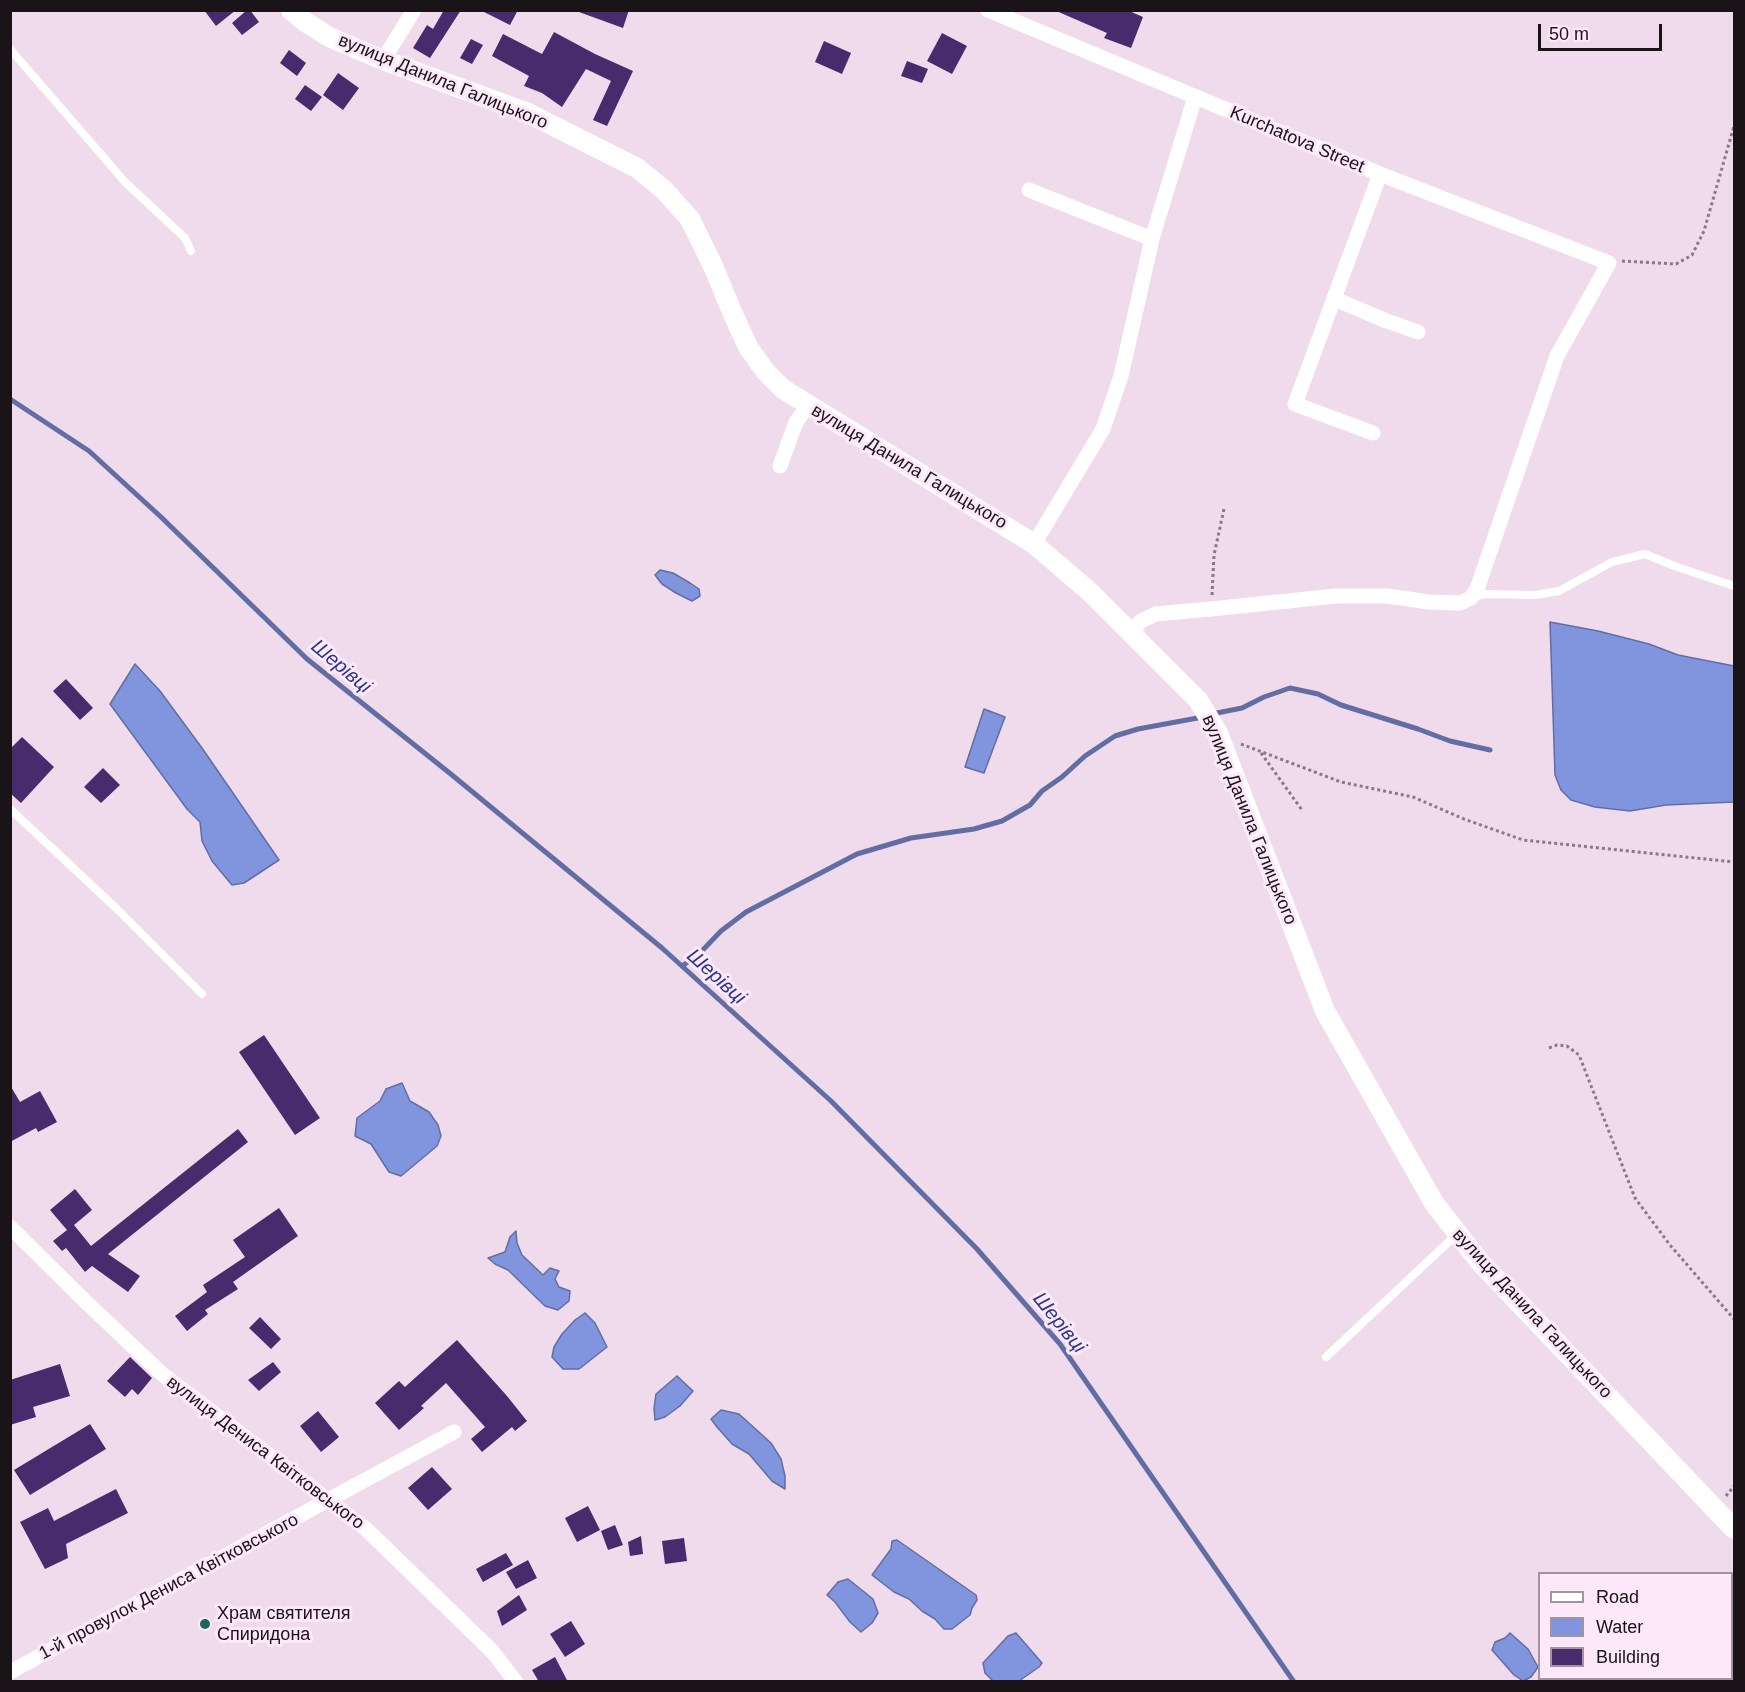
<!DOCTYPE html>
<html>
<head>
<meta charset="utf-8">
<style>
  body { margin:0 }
  #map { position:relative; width:1745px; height:1692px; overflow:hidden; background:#efdbec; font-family:Helvetica,sans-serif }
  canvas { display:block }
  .frame { position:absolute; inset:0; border:12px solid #1a1419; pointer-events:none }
  .legend { position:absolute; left:1538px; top:1572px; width:195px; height:108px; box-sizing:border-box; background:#fde8f9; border:2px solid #a2939f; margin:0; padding:8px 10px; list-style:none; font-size:18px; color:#1a1419 }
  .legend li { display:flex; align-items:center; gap:12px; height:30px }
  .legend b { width:30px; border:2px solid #a2939f }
  .scale { position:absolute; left:1538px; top:24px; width:124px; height:27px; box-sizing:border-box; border:3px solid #1a1419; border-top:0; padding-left:8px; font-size:18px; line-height:21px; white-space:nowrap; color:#1a1419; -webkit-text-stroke:4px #fde8f9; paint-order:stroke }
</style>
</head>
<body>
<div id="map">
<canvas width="1745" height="1692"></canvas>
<div class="frame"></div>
<ul class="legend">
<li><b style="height:8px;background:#fff"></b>Road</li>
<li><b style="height:16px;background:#8194de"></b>Water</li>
<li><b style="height:16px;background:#482b6d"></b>Building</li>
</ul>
<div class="scale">50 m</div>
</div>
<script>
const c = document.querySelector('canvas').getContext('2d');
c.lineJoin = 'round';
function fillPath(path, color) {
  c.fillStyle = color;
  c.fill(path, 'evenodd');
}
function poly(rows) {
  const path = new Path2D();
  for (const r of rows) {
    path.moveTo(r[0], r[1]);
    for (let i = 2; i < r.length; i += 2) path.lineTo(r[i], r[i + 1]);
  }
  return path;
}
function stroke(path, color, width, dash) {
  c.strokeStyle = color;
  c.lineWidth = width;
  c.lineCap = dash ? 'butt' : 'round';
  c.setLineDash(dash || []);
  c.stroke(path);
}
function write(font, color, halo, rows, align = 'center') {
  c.font = font + ' Helvetica,sans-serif';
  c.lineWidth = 6;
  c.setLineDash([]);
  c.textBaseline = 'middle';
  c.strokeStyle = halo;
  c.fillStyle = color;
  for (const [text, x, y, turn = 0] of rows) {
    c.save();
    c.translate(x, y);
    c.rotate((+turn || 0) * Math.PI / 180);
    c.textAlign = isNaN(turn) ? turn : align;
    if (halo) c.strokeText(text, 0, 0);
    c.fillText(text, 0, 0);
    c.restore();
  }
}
const water = poly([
  [660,570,673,573,690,583,699,589,700,596,692,601,676,593,662,584,655,575,660,570],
  [1550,622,1598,631,1649,644,1678,655,1734,666,1734,802,1666,805,1630,811,1595,807,1571,800,1561,790,1555,775,1550,622],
  [135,664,160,691,202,748,279,860,244,883,232,885,212,861,202,841,200,822,187,809,110,704,135,664],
  [984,709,1005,717,984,773,965,767,984,709],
  [402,1083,410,1101,429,1112,438,1125,441,1136,437,1146,401,1176,389,1172,371,1144,355,1136,357,1118,380,1101,386,1089,402,1083],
  [516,1231,517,1243,522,1255,543,1275,550,1268,559,1271,555,1279,559,1287,570,1291,569,1301,558,1310,545,1306,508,1270,495,1264,488,1258,505,1252,510,1237,516,1231],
  [585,1313,595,1323,607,1347,579,1369,563,1369,552,1357,554,1347,562,1334,575,1320,585,1313],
  [677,1376,693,1391,680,1406,665,1417,655,1420,654,1408,656,1394,677,1376],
  [721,1410,739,1414,771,1443,781,1459,785,1476,785,1489,772,1481,749,1454,732,1444,717,1427,711,1419,721,1410],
  [897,1540,976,1595,977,1600,972,1608,970,1615,952,1629,944,1629,935,1619,922,1611,909,1599,894,1592,872,1575,891,1549,892,1541,897,1540],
  [848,1579,873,1599,878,1613,872,1623,861,1632,850,1622,835,1602,827,1595,838,1582,848,1579],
  [1016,1633,1042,1663,1039,1667,1019,1681,993,1681,985,1673,983,1663,1008,1636,1016,1633],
  [1510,1633,1528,1649,1538,1667,1531,1677,1523,1681,1514,1675,1492,1650,1495,1642,1505,1638,1510,1633]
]);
const stream = poly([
  [10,399,89,451,161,517,307,659,452,775,662,948,831,1101,977,1249,1060,1344,1294,1682],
  [1212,714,1242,708,1264,697,1290,688,1318,694,1341,705,1418,729,1450,741,1490,750],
  [682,966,698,955,721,931,746,912,857,854,911,838,974,829,1002,821,1030,805,1042,791,1062,777,1085,756,1115,736,1138,729,1203,717]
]);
const building = poly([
  [204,10,236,10,216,26],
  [247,10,250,10,259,22,242,35,232,23],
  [444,10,461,10,430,58,413,48,427,25,433,29],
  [480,10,518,10,510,25],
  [579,10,629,10,623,28,579,12],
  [1054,10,1127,10,1143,17,1131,48,1104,38,1107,33],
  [554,32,595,54,633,71,607,126,593,120,611,81,586,69,562,107,542,93,524,86,529,76,492,56,503,34,542,54],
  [942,33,967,46,952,74,927,61],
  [471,39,483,45,472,64,460,58],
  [824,41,851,53,842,74,815,62],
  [289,50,306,63,297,76,280,63],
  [907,61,928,69,922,83,901,76],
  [338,73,359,88,343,110,323,95],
  [305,85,322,97,311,111,295,99],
  [66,679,93,708,80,720,53,691],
  [22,737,54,767,21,803,10,793,10,749],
  [103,768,120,785,101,803,84,787],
  [264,1035,320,1118,295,1135,239,1052],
  [10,1085,20,1102,40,1091,57,1122,38,1132,36,1128,10,1142],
  [238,1129,248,1142,108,1254,140,1276,128,1292,92,1266,85,1272,66,1248,62,1251,53,1241,67,1230,50,1210,75,1189,92,1210,74,1225,91,1246],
  [279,1208,298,1236,233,1282,238,1289,205,1310,208,1314,187,1331,175,1316,207,1292,203,1285,245,1257,233,1240],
  [260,1317,281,1339,271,1349,249,1328],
  [457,1340,507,1396,527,1421,515,1431,512,1427,482,1452,471,1439,485,1427,446,1383,421,1406,424,1408,399,1430,375,1403,399,1381,405,1387],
  [130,1357,152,1378,138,1395,132,1389,125,1397,107,1381],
  [273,1362,281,1372,259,1391,248,1380],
  [60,1364,70,1396,33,1407,36,1417,10,1425,10,1380],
  [318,1411,339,1437,321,1452,300,1426],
  [90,1424,106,1449,30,1495,14,1470],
  [432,1467,452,1489,428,1510,408,1488],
  [116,1489,128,1513,66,1544,68,1558,45,1569,20,1522,48,1508,54,1521],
  [588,1506,600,1530,577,1542,565,1518],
  [615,1525,623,1545,608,1550,601,1531],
  [641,1536,643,1554,630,1556,628,1542],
  [684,1538,687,1561,665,1564,662,1541],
  [506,1553,513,1565,483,1582,476,1569],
  [528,1560,537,1578,516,1589,506,1572],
  [519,1595,527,1610,502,1626,497,1611],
  [571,1621,585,1644,565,1657,550,1634],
  [555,1657,568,1682,539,1682,532,1670]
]);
const path = poly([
  [1622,261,1676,264,1692,255,1704,231,1734,126],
  [1212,595,1214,555,1224,509],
  [1241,744,1341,782,1413,797,1464,819,1523,840,1734,862],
  [1261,753,1302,810],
  [1549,1048,1557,1045,1567,1046,1579,1055,1635,1198,1670,1245,1734,1319],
  [1726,1496,1734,1486]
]);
const service = poly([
  [10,49,125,182,185,238,191,251],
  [1472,597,1485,594,1536,595,1559,591,1612,562,1645,554,1677,567,1734,586],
  [10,809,116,908,202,994],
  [1326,1357,1456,1235]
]);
const minor = poly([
  [988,10,1380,174,1609,263,1557,356,1477,589,1471,598,1460,603,1429,602,1387,596,1336,596,1211,609,1156,614,1141,621,1131,632],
  [383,60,414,10],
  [1029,190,1152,239],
  [1335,299,1384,320,1418,332],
  [1373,433,1295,404,1380,174],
  [780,466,796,422,808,406],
  [1034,544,1103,429,1121,376,1152,239,1195,97],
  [10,1227,85,1301,162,1374,366,1529,492,1651,516,1682],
  [10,1672,454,1432]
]);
const tertiary = poly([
  [291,10,304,21,329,37,383,60,528,113,637,168,664,190,690,219,714,268,732,312,748,347,765,371,783,389,1034,544,1091,593,1198,700,1218,733,1325,1011,1434,1203,1480,1262,1734,1529]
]);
const markers = [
  [205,1624,6,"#1d665d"]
];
const streetNames = [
  ["вулиця Данила Галицького",443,82,22],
  ["Kurchatova Street",1297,140,23],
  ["вулиця Данила Галицького",909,467,31],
  ["вулиця Данила Галицького",1249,820,68],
  ["вулиця Данила Галицького",1532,1314,47],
  ["вулиця Дениса Квітковського",265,1453,37],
  ["1-й провулок Дениса Квітковського",169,1587,-28]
];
const poiNames = [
  ["Храм святителя",217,1614],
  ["Спиридона",217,1635]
];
const waterNames = [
  ["Шерівці",341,667,40],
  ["Шерівці",716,977,42],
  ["Шерівці",1059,1323,51]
];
fillPath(water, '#8194de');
stroke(water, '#626ea3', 1.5);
stroke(stream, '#626ea3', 5);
fillPath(building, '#482b6d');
stroke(path, '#887a86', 3, [3, 3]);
stroke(service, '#fff', 8);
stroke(minor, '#fff', 15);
stroke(tertiary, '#fff', 20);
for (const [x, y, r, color] of markers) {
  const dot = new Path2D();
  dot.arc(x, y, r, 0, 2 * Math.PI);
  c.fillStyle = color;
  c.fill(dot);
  stroke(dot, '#fde8f9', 2);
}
write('18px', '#1a1419', '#fde8f9', streetNames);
write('18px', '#1a1419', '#fde8f9', poiNames, 'left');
write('italic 20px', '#2b378c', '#fde8f9', waterNames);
</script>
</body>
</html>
